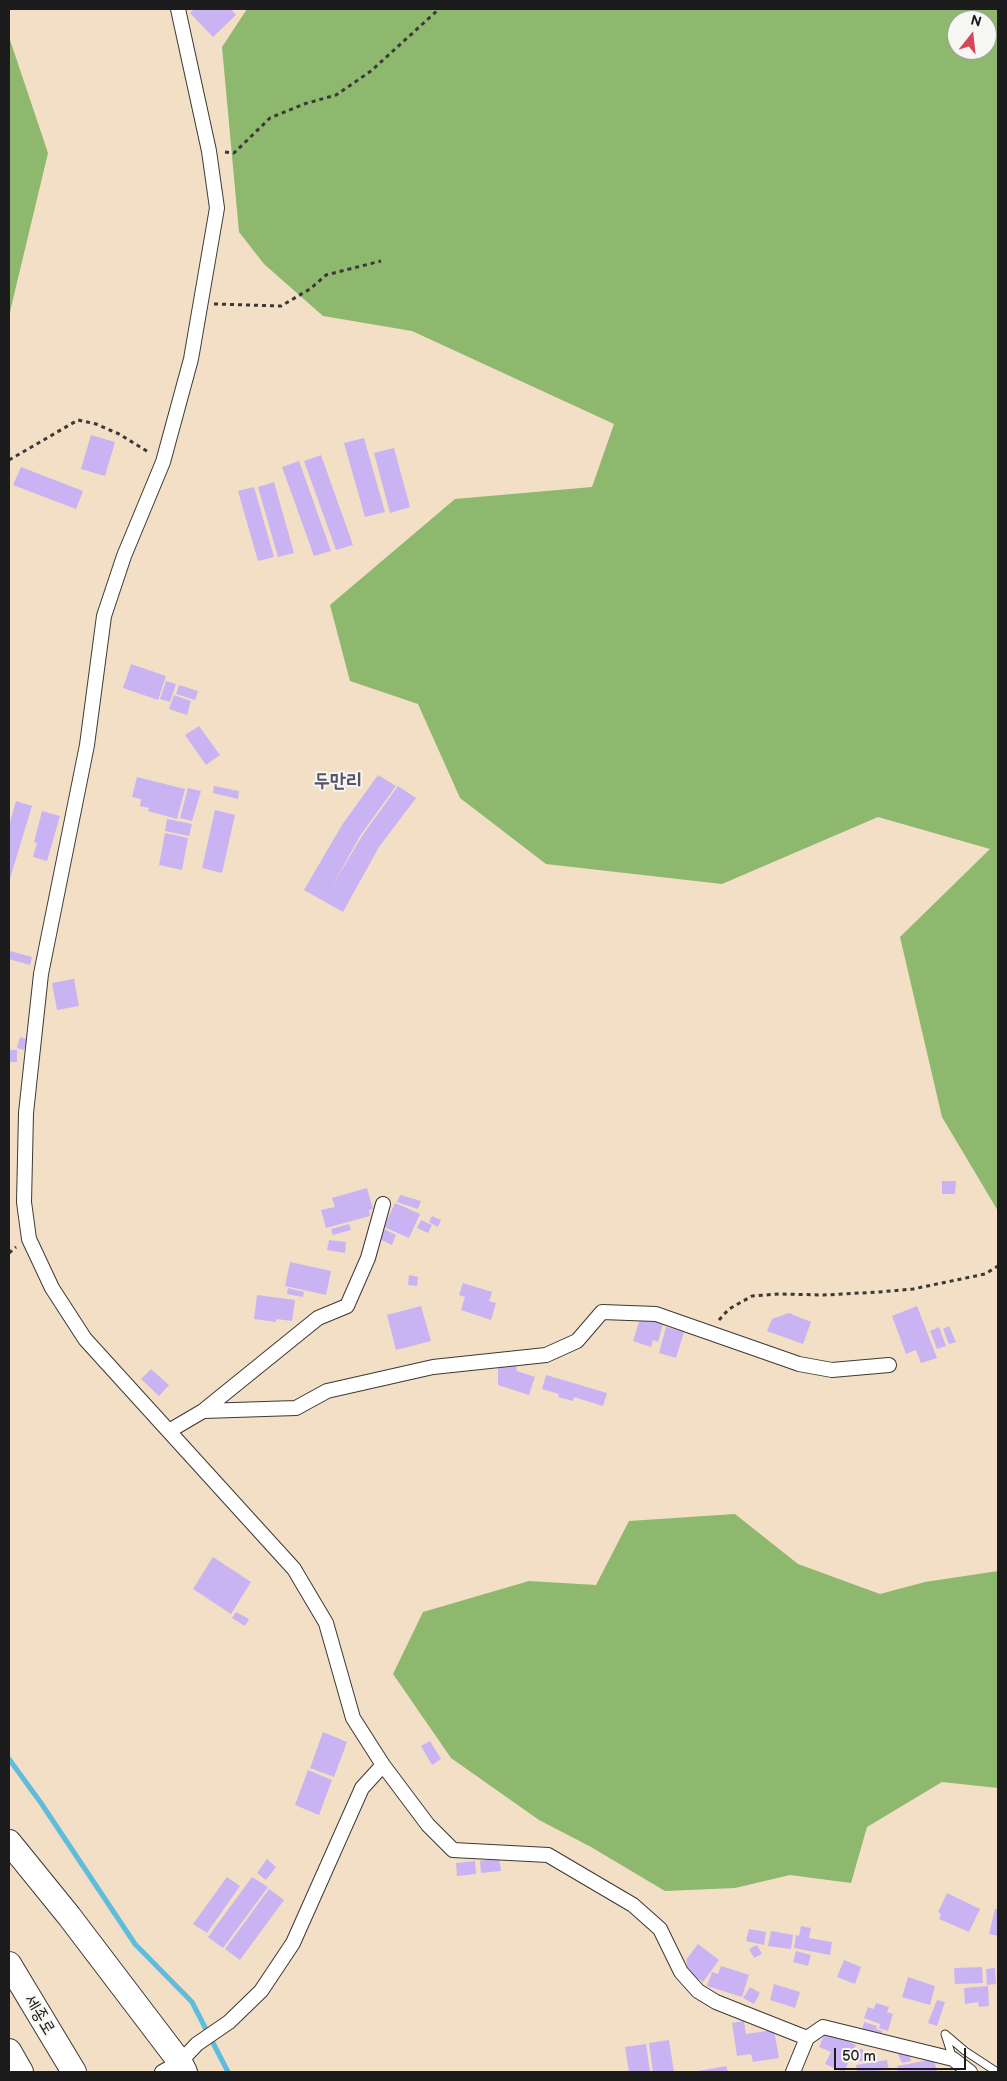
<!DOCTYPE html>
<html>
<head>
<meta charset="utf-8">
<style>
  body { margin:0 }
  #map { position:relative; width:1007px; height:2081px; overflow:hidden; background:#f2dfc5; font-family:"Balsamiq Sans",sans-serif }
  canvas { display:block }
  .frame { position:absolute; inset:0; border:10px solid #1c1c1c; pointer-events:none }
  .north { position:absolute; left:947px; top:10px; width:50px; height:50px; box-sizing:border-box; background:#f6f6f2; border:1px solid #9f9f9c; border-radius:50%; rotate:16deg; font-size:14px; font-weight:700; line-height:20px; text-align:center; color:#1c1c1c }
  .north::after { content:''; display:block; margin:auto; width:18px; height:22px; background:#d1495b; clip-path:polygon(50% 0,100% 100%,50% 72%,0 100%) }
  .scale { position:absolute; left:834px; top:2048px; width:132px; height:22px; box-sizing:border-box; border:2px solid #1c1c1c; border-top:0; padding-left:6px; font-size:15px; line-height:18px; white-space:nowrap; color:#1c1c1c; -webkit-text-stroke:4px #f6f6f2; paint-order:stroke }
</style>
</head>
<body>
<div id="map">
<canvas width="1007" height="2081"></canvas>
<div class="frame"></div>
<div class="north">N</div>
<div class="scale">50 m</div>
</div>
<script>
const c = document.querySelector('canvas').getContext('2d');
c.lineJoin = 'round';
function fillPath(path, color) {
  c.fillStyle = color;
  c.fill(path, 'evenodd');
}
function poly(rows) {
  const path = new Path2D();
  for (const r of rows) {
    path.moveTo(r[0], r[1]);
    for (let i = 2; i < r.length; i += 2) path.lineTo(r[i], r[i + 1]);
  }
  return path;
}
function stroke(path, color, width, dash) {
  c.strokeStyle = color;
  c.lineWidth = width;
  c.lineCap = dash ? 'butt' : 'round';
  c.setLineDash(dash || []);
  c.stroke(path);
}
function write(font, color, halo, rows, align = 'center') {
  c.font = font + ' "Balsamiq Sans","Poor Story",sans-serif';
  c.lineWidth = 4;
  c.setLineDash([]);
  c.textBaseline = 'middle';
  c.strokeStyle = halo;
  c.fillStyle = color;
  for (const [text, x, y, turn = 0] of rows) {
    c.save();
    c.translate(x, y);
    c.rotate((+turn || 0) * Math.PI / 180);
    c.textAlign = isNaN(turn) ? turn : align;
    if (halo) c.strokeText(text, 0, 0);
    c.fillText(text, 0, 0);
    c.restore();
  }
}
const forest = poly([
  [247,9,998,9,998,1211,942,1117,900,937,990,849,878,817,722,884,546,864,460,798,418,704,350,681,330,605,455,499,592,487,614,424,412,331,323,316,264,264,239,232,222,47],
  [957,20,987,20,987,50,957,50],
  [9,37,48,153,9,316],
  [735,1514,798,1564,880,1594,925,1582,998,1571,998,1788,942,1782,867,1827,851,1883,790,1875,735,1888,665,1891,591,1847,539,1820,451,1758,393,1674,423,1612,529,1581,596,1585,629,1521]
]);
const stream = poly([
  [9,1759,41,1803,135,1944,192,2002,228,2072]
]);
const building = poly([
  [194,9,231,9,236,15,213,37,190,13],
  [91,435,115,442,105,476,81,469],
  [364,438,385,512,365,517,344,443],
  [394,448,410,507,390,513,374,453],
  [321,455,353,545,336,550,304,461],
  [299,461,331,551,314,556,282,467],
  [21,467,83,491,76,509,13,485],
  [274,482,294,553,278,557,258,487],
  [254,487,274,557,258,561,238,491],
  [131,664,166,676,158,700,123,688],
  [166,681,176,684,170,702,160,699],
  [179,685,198,691,195,700,176,694],
  [174,695,191,701,187,715,169,709],
  [199,726,220,755,206,765,185,735],
  [378,775,396,786,360,836,331,888,362,836,398,786,416,798,379,847,343,912,304,890,342,825],
  [137,777,185,789,177,819,148,811,149,808,140,806,141,799,132,797],
  [214,786,239,791,238,799,213,793],
  [188,788,201,791,192,821,180,818],
  [16,801,32,806,9,882,9,826],
  [215,810,235,815,222,873,202,868],
  [42,811,60,816,47,861,33,857,37,843,34,842],
  [167,819,192,824,189,836,165,831],
  [165,833,188,838,182,870,159,865],
  [10,951,32,957,30,965,9,959],
  [74,979,79,1006,57,1010,52,983],
  [20,1037,27,1039,24,1050,17,1048],
  [9,1050,17,1050,17,1062,9,1062],
  [942,1181,956,1181,955,1194,942,1194],
  [367,1188,373,1209,369,1210,370,1216,326,1228,321,1210,335,1207,332,1198],
  [400,1195,421,1201,418,1209,397,1202],
  [395,1203,420,1214,409,1238,384,1227],
  [432,1216,441,1220,438,1227,429,1222],
  [421,1220,432,1225,428,1233,417,1228],
  [349,1224,351,1230,333,1235,331,1229],
  [382,1228,396,1235,392,1245,377,1238],
  [329,1240,346,1242,345,1253,327,1250],
  [290,1262,331,1271,326,1295,285,1286],
  [409,1275,418,1277,417,1286,408,1285],
  [463,1283,492,1292,489,1301,496,1303,491,1320,461,1310,465,1297,459,1295],
  [288,1288,304,1292,303,1297,287,1294],
  [257,1295,295,1300,292,1321,276,1319,276,1322,254,1319],
  [421,1306,431,1341,396,1350,387,1315],
  [917,1306,937,1358,921,1363,916,1350,906,1354,892,1316],
  [789,1313,811,1322,803,1344,767,1331,772,1319],
  [641,1315,663,1324,658,1342,653,1340,651,1347,633,1341],
  [949,1326,956,1342,949,1344,943,1329],
  [666,1327,684,1332,676,1358,659,1353],
  [939,1327,946,1346,937,1349,930,1331],
  [516,1365,517,1371,535,1377,529,1395,498,1385,498,1366],
  [151,1369,169,1385,159,1396,141,1379],
  [546,1375,607,1393,603,1406,574,1397,573,1401,558,1397,559,1394,542,1389],
  [213,1557,251,1582,231,1614,193,1589],
  [236,1612,249,1619,245,1626,232,1618],
  [323,1732,347,1742,334,1777,310,1768],
  [430,1741,441,1759,432,1765,421,1746],
  [308,1770,332,1780,319,1815,295,1805],
  [499,1858,501,1871,481,1873,480,1861],
  [267,1859,276,1867,266,1880,257,1873],
  [475,1861,476,1874,457,1876,456,1863],
  [227,1877,240,1886,207,1933,193,1924],
  [252,1877,268,1887,223,1948,208,1937],
  [269,1889,284,1900,240,1960,225,1949],
  [947,1893,980,1909,969,1932,939,1919,941,1914,938,1912],
  [995,1909,998,1909,998,1936,989,1934],
  [801,1926,811,1928,809,1938,832,1942,830,1955,794,1948,796,1935,799,1936],
  [749,1929,766,1932,764,1945,746,1941],
  [771,1931,793,1935,791,1949,768,1946],
  [698,1944,719,1960,703,1982,689,1972,686,1960],
  [757,1945,762,1954,754,1958,749,1949],
  [796,1951,811,1955,808,1966,793,1962],
  [844,1960,861,1967,855,1984,837,1977],
  [721,1966,749,1975,742,1997,707,1986,712,1972,718,1974],
  [982,1967,983,1983,955,1984,954,1968],
  [995,1968,996,1984,987,1985,986,1969],
  [908,1977,935,1986,930,2005,902,1997],
  [774,1984,800,1992,795,2008,770,2000],
  [988,1986,989,2006,979,2007,978,2002,965,2004,964,1988],
  [750,1987,760,1993,754,2004,743,1998],
  [937,2000,945,2002,937,2026,928,2023],
  [876,2003,889,2007,887,2012,893,2014,888,2031,879,2028,880,2024,864,2018,868,2007,874,2009],
  [744,2021,746,2034,774,2030,779,2058,753,2062,751,2054,737,2056,732,2023],
  [864,2022,877,2026,876,2029,882,2031,881,2036,862,2030],
  [826,2031,856,2045,844,2072,825,2064,831,2052,819,2047],
  [669,2040,674,2072,653,2072,649,2043],
  [646,2044,650,2072,629,2072,625,2047],
  [863,2049,864,2061,856,2061,855,2050],
  [909,2052,911,2061,902,2063,898,2054],
  [934,2059,937,2072,898,2072,897,2066],
  [887,2060,889,2070,857,2072,856,2065],
  [726,2066,728,2072,698,2072,698,2071]
]);
const path = poly([
  [225,152,234,153,270,118,304,104,336,95,371,71,439,9],
  [214,304,281,306,310,289,326,275,381,261],
  [9,460,78,420,96,424,119,434,150,453],
  [9,1253,16,1247],
  [719,1320,729,1309,752,1296,779,1294,824,1295,879,1292,913,1289,985,1274,998,1266]
]);
const service = poly([
  [953,2059,945,2034,965,2051,997,2072]
]);
const minor = poly([
  [203,1411,296,1408,327,1391,433,1367,546,1355,577,1341,602,1312,656,1314,799,1364,832,1370,889,1365],
  [169,1431,203,1411,318,1318,347,1306,368,1258,383,1204],
  [383,1765,428,1825,453,1850,548,1855,633,1905,660,1929,681,1972,698,1991,716,2002,807,2038,823,2027,953,2059,970,2072],
  [162,2072,180,2062,197,2044,229,2022,261,1991,293,1943,362,1788,383,1765,353,1718,326,1623,294,1569,85,1339,52,1288,29,1239,24,1202,26,1113,41,974,87,745,104,616,124,556,163,462,191,359,217,208,209,151,178,9],
  [793,2072,807,2038]
]);
const trunk = poly([
  [9,1842,69,1916,180,2062,185,2072],
  [9,1964,74,2072],
  [9,2051,21,2072]
]);
const streetNames = [
  ["세종로",39,2015,59]
];
const quarterNames = [
  ["두만리",338,782]
];
fillPath(forest, '#8eb86e');
stroke(stream, '#5fbcdd', 5);
fillPath(building, '#cab3f2');
stroke(service, '#3c3935', 9);
stroke(minor, '#3c3935', 16);
stroke(trunk, '#3c3935', 26);
stroke(path, '#3c3935', 3, [4, 4]);
stroke(service, '#fff', 7);
stroke(minor, '#fff', 14);
stroke(trunk, '#fff', 24);
write('18px', '#1c1c1c', '#f6f6f2', streetNames);
write('bold 20px', '#595167', '#f6f6f2', quarterNames);
</script>
</body>
</html>
